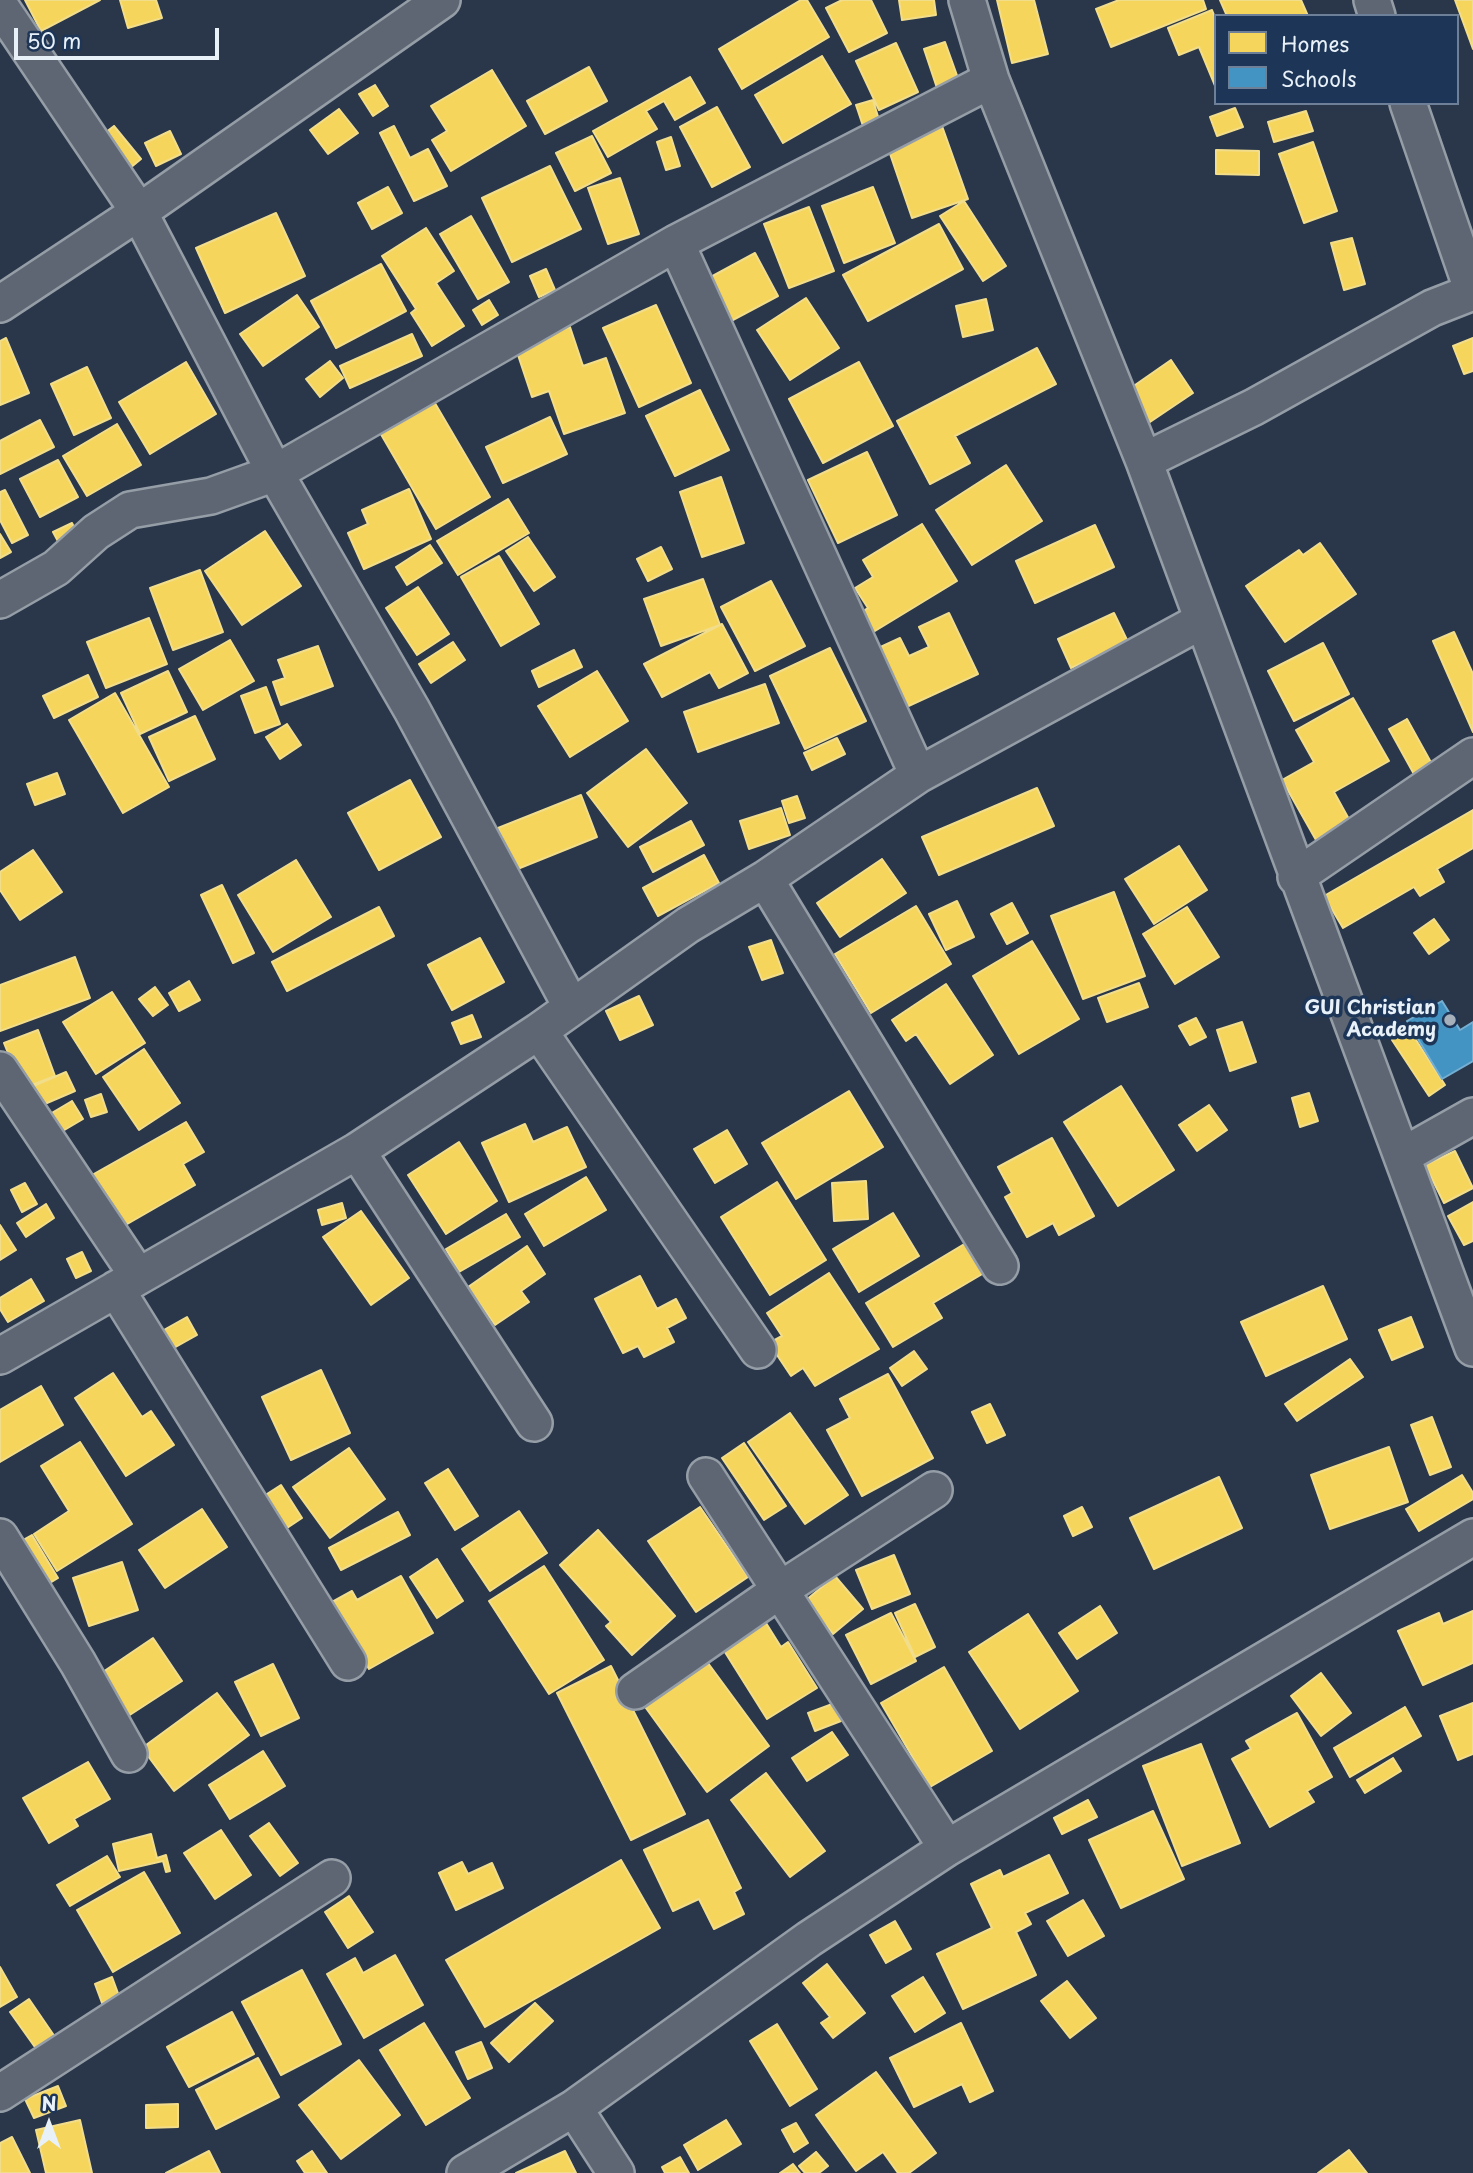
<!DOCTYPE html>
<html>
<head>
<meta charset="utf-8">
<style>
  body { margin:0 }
  #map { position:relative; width:1473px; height:2173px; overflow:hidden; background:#2a374a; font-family:"Playpen Sans",sans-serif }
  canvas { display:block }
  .legend { position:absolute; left:1214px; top:14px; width:245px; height:91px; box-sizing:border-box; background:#1d3557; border:2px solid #6e8097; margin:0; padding:9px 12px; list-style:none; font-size:21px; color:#e8f1f8 }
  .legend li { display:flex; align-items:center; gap:14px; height:35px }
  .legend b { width:35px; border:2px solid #6e8097 }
  .north { position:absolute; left:14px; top:2089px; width:70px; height:70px; -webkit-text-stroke:5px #1d3557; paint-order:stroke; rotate:0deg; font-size:19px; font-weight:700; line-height:28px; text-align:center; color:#e8f1f8 }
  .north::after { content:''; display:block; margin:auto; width:24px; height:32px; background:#e8f1f8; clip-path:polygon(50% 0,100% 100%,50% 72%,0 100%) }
  .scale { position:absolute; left:14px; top:28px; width:205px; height:32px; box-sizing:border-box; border:4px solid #e8f1f8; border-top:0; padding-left:9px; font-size:21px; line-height:24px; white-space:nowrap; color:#e8f1f8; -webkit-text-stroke:5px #1d3557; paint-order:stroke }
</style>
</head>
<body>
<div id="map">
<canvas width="1473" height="2173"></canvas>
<ul class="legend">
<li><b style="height:19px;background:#f6d55c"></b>Homes</li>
<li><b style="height:19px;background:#4393c3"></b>Schools</li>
</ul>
<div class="north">N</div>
<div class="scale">50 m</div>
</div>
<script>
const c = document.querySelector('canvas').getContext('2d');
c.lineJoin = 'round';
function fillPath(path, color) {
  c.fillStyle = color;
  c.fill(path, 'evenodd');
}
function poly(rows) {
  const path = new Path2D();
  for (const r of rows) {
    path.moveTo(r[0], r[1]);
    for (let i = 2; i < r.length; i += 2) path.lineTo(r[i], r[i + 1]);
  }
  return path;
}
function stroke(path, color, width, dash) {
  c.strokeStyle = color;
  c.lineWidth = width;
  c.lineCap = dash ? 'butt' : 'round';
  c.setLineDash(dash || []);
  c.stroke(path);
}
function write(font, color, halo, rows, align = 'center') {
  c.font = font + ' "Playpen Sans",sans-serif';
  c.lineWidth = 7;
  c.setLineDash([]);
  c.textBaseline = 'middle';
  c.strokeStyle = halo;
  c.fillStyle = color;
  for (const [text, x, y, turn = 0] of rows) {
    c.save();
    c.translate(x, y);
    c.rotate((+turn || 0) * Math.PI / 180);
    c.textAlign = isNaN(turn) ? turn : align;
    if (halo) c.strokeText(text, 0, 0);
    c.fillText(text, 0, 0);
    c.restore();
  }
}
const homes = poly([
  [25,0,100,0,41,31,25,0],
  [120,0,156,0,162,18,128,28,120,0],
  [801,0,807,0,829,37,742,89,719,49,801,0],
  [842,0,871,0,887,33,849,52,826,8,842,0],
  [899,0,934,0,936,15,902,20,899,0],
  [997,0,1034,0,1048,54,1012,63,997,0],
  [1119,0,1203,0,1206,9,1111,47,1096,9,1119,0],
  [1220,0,1301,0,1308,16,1227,16,1220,0],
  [1455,0,1473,0,1473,49,1455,0],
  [1212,10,1216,20,1216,88,1199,47,1179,55,1168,28,1212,10],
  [945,42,959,81,937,88,924,49,945,42],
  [896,43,918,92,879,110,856,61,896,43],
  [822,56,851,104,783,143,755,95,822,56],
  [589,67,607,101,545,134,527,101,589,67],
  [492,70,526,126,451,171,432,140,447,131,431,106,492,70],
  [690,77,705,103,675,120,664,101,646,111,657,129,608,157,593,131,690,77],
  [375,85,388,106,373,116,359,94,375,85],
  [873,100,879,120,863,126,856,105,873,100],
  [717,107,750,167,712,187,680,127,717,107],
  [1235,108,1243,127,1217,136,1210,117,1235,108],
  [339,109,358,133,328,154,310,130,339,109],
  [1306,111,1313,131,1274,142,1268,122,1306,111],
  [114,126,141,159,124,173,97,139,114,126],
  [394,126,410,158,428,149,447,186,414,201,380,133,394,126],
  [942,126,968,199,912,218,887,145,942,126],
  [170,131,181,154,156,166,145,143,170,131],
  [592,136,611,173,575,191,556,153,592,136],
  [671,137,680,166,666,170,657,142,671,137],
  [1313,142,1337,211,1304,223,1279,154,1313,142],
  [1216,150,1259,151,1259,175,1216,174,1216,150],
  [550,166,581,229,512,262,482,198,550,166],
  [620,178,639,234,608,244,588,188,620,178],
  [388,187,402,213,372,229,358,203,388,187],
  [873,187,895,243,844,263,822,206,873,187],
  [964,201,1006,266,983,281,940,216,964,201],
  [809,207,834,271,789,288,764,224,809,207],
  [276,213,305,276,225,313,196,248,276,213],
  [471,216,509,282,478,299,440,234,471,216],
  [939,224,963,269,868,321,843,275,939,224],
  [426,228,454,271,436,283,464,326,432,346,411,313,416,309,382,256,426,228],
  [1352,238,1365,284,1344,290,1331,243,1352,238],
  [755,253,778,296,731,321,707,279,755,253],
  [381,264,406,311,336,348,311,301,381,264],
  [546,269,555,290,539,297,530,276,546,269],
  [297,295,319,327,263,366,240,334,297,295],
  [806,298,839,348,790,380,757,330,806,298],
  [986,299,993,330,963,337,956,306,986,299],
  [489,300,498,315,482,325,473,310,489,300],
  [656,305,691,383,639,407,603,328,656,305],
  [570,327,583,366,606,358,625,413,564,434,549,391,532,397,515,346,570,327],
  [412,334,422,356,350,388,340,366,412,334],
  [6,338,29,393,0,405,0,341,6,338],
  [1473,338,1473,371,1464,374,1453,346,1473,338],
  [1037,348,1056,384,955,436,970,463,930,484,897,421,1037,348],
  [1171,360,1193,393,1147,424,1125,392,1171,360],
  [330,361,343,378,320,397,306,379,330,361],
  [186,362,216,414,150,454,119,402,186,362],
  [859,362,893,426,823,463,789,399,859,362],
  [87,367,111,418,74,435,51,384,87,367],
  [700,390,729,450,675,476,646,416,700,390],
  [429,393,490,497,436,529,375,424,429,393],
  [550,417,567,454,503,483,486,447,550,417],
  [40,420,54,447,0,474,0,441,40,420],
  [117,424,141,465,87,496,63,456,117,424],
  [867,452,897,515,838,543,808,480,867,452],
  [58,460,78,497,40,517,20,479,58,460],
  [1006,465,1042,521,972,565,936,510,1006,465],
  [721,477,744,543,702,557,680,492,721,477],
  [409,489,431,539,364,569,348,533,368,524,362,510,409,489],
  [5,490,28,535,12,543,0,520,0,492,5,490],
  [508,499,529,533,458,575,437,541,508,499],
  [72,523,79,538,61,547,53,532,72,523],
  [922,524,957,581,870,634,858,614,868,608,855,588,873,577,863,560,922,524],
  [1095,525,1114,567,1035,603,1016,561,1095,525],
  [265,531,301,586,242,625,205,571,265,531],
  [0,534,11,552,0,558,0,534],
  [528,537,555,577,534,591,506,551,528,537],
  [1320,543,1356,594,1285,642,1246,586,1299,550,1303,555,1320,543],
  [430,545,442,563,407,585,396,567,430,545],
  [661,547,672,569,648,581,637,559,661,547],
  [499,556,539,624,501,646,461,577,499,556],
  [200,570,223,632,173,650,150,588,200,570],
  [703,579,720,625,661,646,644,599,703,579],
  [771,581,805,646,755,671,721,607,771,581],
  [418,587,449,634,417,655,386,608,418,587],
  [949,613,978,674,902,709,874,650,900,638,909,656,929,647,919,627,949,613],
  [1114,613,1128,642,1071,668,1058,639,1114,613],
  [149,618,167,664,106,688,87,642,149,618],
  [722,624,748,673,719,688,710,672,662,697,644,664,722,624],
  [1454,632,1473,674,1473,732,1433,641,1454,632],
  [230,640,254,681,203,710,179,669,230,640],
  [453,642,465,660,431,683,419,664,453,642],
  [1323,643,1349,694,1294,721,1268,671,1323,643],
  [318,646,333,686,281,705,273,682,285,678,278,660,318,646],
  [830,648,866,721,805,749,770,676,830,648],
  [574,650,582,667,539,687,532,671,574,650],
  [168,671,187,712,140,734,121,693,168,671],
  [597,671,628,721,570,757,538,706,597,671],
  [88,675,98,697,54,718,43,696,88,675],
  [765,684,779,723,698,752,684,712,765,684],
  [266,687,280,724,255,733,241,696,266,687],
  [115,693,169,787,123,813,69,720,115,693],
  [1353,698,1389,761,1334,792,1350,821,1316,840,1282,780,1314,762,1296,730,1353,698],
  [195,716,215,759,169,781,149,737,195,716],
  [1407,719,1433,766,1415,776,1389,729,1407,719],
  [287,724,301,745,280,759,266,737,287,724],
  [837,738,845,754,812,770,804,753,837,738],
  [646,749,687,803,628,847,587,793,646,749],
  [57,773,65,794,35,805,27,784,57,773],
  [410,780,441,837,379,870,348,813,410,780],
  [1037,788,1054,826,939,875,922,837,1037,788],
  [581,795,597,837,515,870,498,828,581,795],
  [797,796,805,818,789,823,782,801,797,796],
  [781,808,790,835,749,849,740,821,781,808],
  [1473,810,1473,848,1437,869,1444,882,1420,896,1414,887,1343,928,1324,896,1473,810],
  [691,821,704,845,653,872,640,847,691,821],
  [1179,846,1207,890,1154,924,1125,879,1179,846],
  [33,850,62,892,20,920,0,890,0,872,33,850],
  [704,855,719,883,658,916,643,888,704,855],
  [882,859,906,893,840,937,817,903,882,859],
  [296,860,331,917,273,952,238,895,296,860],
  [222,885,254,953,233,963,201,895,222,885],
  [1114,892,1145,976,1083,999,1051,916,1114,892],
  [957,901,974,937,946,950,929,914,957,901],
  [1012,903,1028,933,1007,944,991,914,1012,903],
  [916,906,951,964,871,1013,835,954,916,906],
  [379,907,394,936,287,991,272,962,379,907],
  [1187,907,1219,957,1175,984,1143,934,1187,907],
  [1434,919,1449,940,1429,954,1414,933,1434,919],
  [480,938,504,982,452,1010,428,965,480,938],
  [771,940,783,973,762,980,749,947,771,940],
  [1032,941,1079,1019,1019,1054,973,976,1032,941],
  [75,957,90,998,0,1031,0,985,75,957],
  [189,981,200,1000,179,1011,169,993,189,981],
  [1139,983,1148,1007,1107,1022,1098,998,1139,983],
  [946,984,993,1055,950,1084,916,1034,906,1041,892,1020,946,984],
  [155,987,168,1005,153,1016,139,999,155,987],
  [112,992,145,1043,96,1074,63,1022,112,992],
  [639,996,653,1025,620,1040,606,1011,639,996],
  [472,1015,481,1037,461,1044,452,1023,472,1015],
  [1196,1018,1206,1037,1190,1045,1179,1026,1196,1018],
  [1242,1022,1256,1062,1230,1071,1217,1030,1242,1022],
  [1409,1029,1445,1085,1429,1096,1392,1040,1409,1029],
  [38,1030,55,1076,27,1087,17,1062,12,1063,4,1043,38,1030],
  [144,1049,180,1103,139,1130,103,1077,144,1049],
  [66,1072,75,1091,40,1106,31,1087,66,1072],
  [1121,1086,1174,1170,1118,1206,1064,1122,1121,1086],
  [849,1091,883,1147,796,1199,762,1143,849,1091],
  [1309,1093,1318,1121,1300,1127,1292,1098,1309,1093],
  [101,1094,107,1112,91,1117,85,1100,101,1094],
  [72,1101,83,1119,61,1132,50,1114,72,1101],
  [1209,1105,1227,1130,1197,1151,1179,1125,1209,1105],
  [186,1122,204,1152,183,1164,195,1185,122,1227,92,1175,186,1122],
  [525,1124,533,1142,567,1127,586,1167,509,1202,482,1143,525,1124],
  [727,1130,747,1164,715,1183,694,1149,727,1130],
  [1052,1138,1094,1216,1059,1235,1053,1223,1027,1237,1005,1197,1012,1193,998,1167,1052,1138],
  [459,1142,497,1201,446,1234,408,1175,459,1142],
  [1455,1151,1473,1188,1444,1203,1425,1165,1455,1151],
  [586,1177,606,1210,544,1246,525,1214,586,1177],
  [866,1181,868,1219,834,1221,832,1183,866,1181],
  [777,1182,826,1260,770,1295,721,1217,777,1182],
  [25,1183,37,1204,22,1212,11,1190,25,1183],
  [1473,1202,1473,1241,1464,1245,1448,1216,1473,1202],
  [342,1203,346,1218,322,1225,318,1210,342,1203],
  [46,1204,54,1218,26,1237,17,1223,46,1204],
  [361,1211,409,1278,371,1305,323,1237,361,1211],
  [893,1213,919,1256,859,1292,833,1249,893,1213],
  [506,1214,520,1237,459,1272,446,1249,506,1214],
  [0,1225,16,1250,0,1260,0,1225],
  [966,1243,984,1273,933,1303,942,1318,893,1347,866,1303,966,1243],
  [527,1246,545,1274,521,1291,529,1302,495,1325,468,1287,527,1246],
  [82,1252,91,1271,76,1278,67,1259,82,1252],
  [829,1273,879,1349,815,1386,803,1368,791,1376,769,1343,782,1336,767,1313,829,1273],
  [640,1276,657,1309,676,1299,686,1318,667,1328,674,1342,644,1357,638,1346,623,1353,595,1299,640,1276],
  [31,1279,44,1301,8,1322,0,1309,0,1298,31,1279],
  [1323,1286,1347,1339,1266,1376,1241,1322,1323,1286],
  [187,1317,197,1335,172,1349,162,1331,187,1317],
  [1411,1317,1423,1347,1392,1360,1379,1330,1411,1317],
  [914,1351,927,1369,902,1386,890,1368,914,1351],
  [1350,1359,1363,1377,1297,1421,1285,1404,1350,1359],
  [321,1370,350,1433,291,1460,262,1397,321,1370],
  [113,1373,142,1417,151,1411,174,1445,126,1476,75,1398,113,1373],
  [888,1374,933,1458,862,1496,827,1430,850,1418,840,1399,888,1374],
  [41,1386,63,1425,0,1462,0,1410,41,1386],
  [990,1404,1005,1435,987,1443,972,1412,990,1404],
  [790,1413,848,1495,805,1524,748,1442,790,1413],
  [1432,1417,1451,1467,1430,1475,1411,1425,1432,1417],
  [80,1442,132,1524,57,1571,34,1534,69,1511,41,1466,80,1442],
  [744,1443,786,1506,764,1520,722,1458,744,1443],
  [1389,1447,1408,1502,1330,1529,1311,1475,1389,1447],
  [349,1448,385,1499,330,1538,293,1487,349,1448],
  [448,1469,478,1516,455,1530,425,1483,448,1469],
  [1462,1475,1473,1493,1473,1499,1419,1531,1406,1509,1462,1475],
  [1219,1477,1242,1528,1154,1569,1130,1518,1219,1477],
  [281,1485,302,1518,278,1534,256,1501,281,1485],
  [700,1507,748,1577,696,1612,648,1541,700,1507],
  [1082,1507,1092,1527,1073,1536,1064,1516,1082,1507],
  [202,1509,227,1547,165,1588,139,1550,202,1509],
  [519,1511,547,1553,490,1591,462,1549,519,1511],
  [398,1512,410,1535,341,1570,329,1548,398,1512],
  [598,1530,675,1616,632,1655,606,1626,611,1622,560,1565,598,1530],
  [32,1535,58,1578,40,1589,14,1545,32,1535],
  [894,1555,910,1594,872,1609,856,1570,894,1555],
  [437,1559,463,1601,437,1618,410,1577,437,1559],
  [122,1562,138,1610,89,1626,73,1578,122,1562],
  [544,1566,604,1660,549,1694,489,1601,544,1566],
  [401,1576,433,1633,369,1669,332,1602,352,1591,357,1600,401,1576],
  [835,1576,863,1609,833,1634,805,1601,835,1576],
  [915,1604,935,1647,915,1657,895,1613,915,1604],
  [1100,1606,1117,1633,1077,1659,1059,1633,1100,1606],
  [1473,1611,1473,1663,1423,1685,1398,1631,1439,1613,1443,1624,1473,1611],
  [891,1613,916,1661,871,1684,846,1635,891,1613],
  [1028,1614,1078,1691,1020,1729,969,1652,1028,1614],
  [766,1623,781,1647,788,1642,817,1688,767,1719,723,1649,766,1623],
  [153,1638,182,1681,122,1720,94,1678,153,1638],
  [705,1659,769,1746,707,1792,643,1704,705,1659],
  [273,1664,299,1718,261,1736,235,1682,273,1664],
  [611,1666,685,1814,631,1840,557,1693,611,1666],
  [944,1667,992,1751,930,1787,881,1703,944,1667],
  [1321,1673,1351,1713,1321,1736,1291,1696,1321,1673],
  [217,1693,249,1735,174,1791,142,1748,217,1693],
  [835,1703,841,1721,815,1731,808,1713,835,1703],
  [1473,1703,1473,1754,1458,1760,1440,1716,1473,1703],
  [1405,1707,1421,1736,1350,1777,1334,1748,1405,1707],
  [1297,1713,1332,1777,1307,1791,1314,1802,1270,1827,1232,1759,1251,1749,1246,1741,1297,1713],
  [832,1732,848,1755,807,1781,792,1758,832,1732],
  [1201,1744,1240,1843,1182,1866,1143,1766,1201,1744],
  [263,1751,285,1786,230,1819,209,1785,263,1751],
  [1393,1758,1401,1771,1365,1793,1357,1780,1393,1758],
  [88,1762,110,1799,74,1819,78,1826,49,1843,23,1798,88,1762],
  [766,1773,825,1851,790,1877,731,1800,766,1773],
  [1088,1800,1097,1817,1062,1834,1054,1818,1088,1800],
  [1153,1811,1184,1879,1121,1908,1089,1840,1153,1811],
  [708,1820,741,1888,734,1892,744,1914,714,1929,699,1899,673,1911,644,1850,708,1820],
  [269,1823,298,1863,280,1876,250,1836,269,1823],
  [221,1830,251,1875,215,1899,184,1853,221,1830],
  [151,1834,157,1858,166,1855,170,1871,166,1872,163,1861,119,1871,113,1844,151,1834],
  [1049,1855,1068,1893,1025,1913,1031,1924,1016,1932,1036,1975,963,2009,937,1954,992,1928,971,1884,1000,1870,1003,1877,1049,1855],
  [107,1856,120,1877,70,1906,57,1885,107,1856],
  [621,1860,660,1928,485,2027,446,1960,621,1860],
  [462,1862,468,1874,492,1863,503,1888,456,1910,439,1873,462,1862],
  [144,1872,180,1933,113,1972,77,1910,144,1872],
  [349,1896,373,1932,348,1948,325,1912,349,1896],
  [1083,1900,1104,1936,1068,1956,1047,1921,1083,1900],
  [895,1921,911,1949,886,1963,870,1935,895,1921],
  [395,1955,423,2005,364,2038,327,1974,355,1958,363,1973,395,1955],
  [827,1964,865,2013,833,2038,821,2023,830,2017,803,1983,827,1964],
  [0,1967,17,1997,0,2007,0,1967],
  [302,1970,341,2044,281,2075,242,2002,302,1970],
  [112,1977,119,1996,102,2003,95,1984,112,1977],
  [923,1977,945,2013,915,2032,892,1996,923,1977],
  [1067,1981,1096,2018,1070,2038,1041,2001,1067,1981],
  [29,1999,55,2037,37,2050,10,2012,29,1999],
  [535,2003,553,2021,509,2062,491,2043,535,2003],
  [232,2012,254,2054,189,2087,167,2047,232,2012],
  [424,2023,470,2098,426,2125,380,2050,424,2023],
  [961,2023,993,2091,970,2102,962,2084,914,2107,890,2058,961,2023],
  [777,2024,817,2089,790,2106,750,2041,777,2024],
  [481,2042,492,2068,468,2079,456,2052,481,2042],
  [258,2058,279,2097,216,2129,196,2090,258,2058],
  [359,2060,400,2115,341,2159,299,2105,359,2060],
  [876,2072,936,2153,909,2173,898,2173,883,2152,856,2171,816,2115,876,2072],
  [58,2086,66,2106,34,2118,25,2099,58,2086],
  [178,2104,178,2127,146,2128,146,2105,178,2104],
  [80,2120,92,2173,46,2173,36,2130,80,2120],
  [726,2120,741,2144,698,2170,684,2145,726,2120],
  [796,2123,808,2143,794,2152,782,2130,796,2123],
  [12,2137,30,2173,0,2173,0,2143,12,2137],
  [1349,2150,1367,2173,1318,2173,1349,2150],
  [209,2151,220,2173,166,2173,209,2151],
  [312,2151,327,2173,305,2173,297,2161,312,2151],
  [565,2151,576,2173,516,2173,565,2151],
  [816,2152,828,2166,819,2173,805,2173,799,2166,816,2152],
  [680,2157,689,2173,665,2173,662,2167,680,2157],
  [793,2164,800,2173,780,2173,793,2164]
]);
const schools = poly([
  [1442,1001,1460,1030,1473,1022,1473,1061,1442,1079,1407,1021,1442,1001]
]);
const minor = poly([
  [967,0,991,80,1144,461,1473,1348],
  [1372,0,1377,16],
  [0,6,139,212,275,473,412,710,571,1006],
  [676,243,918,775],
  [0,304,139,212,442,0],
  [1144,461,1254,407,1432,308,1473,292,1408,103],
  [0,600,56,568,96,532,130,510,211,496,275,473,676,243,991,80],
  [1296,877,1473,756],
  [765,879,1000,1266],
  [539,1031,758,1350],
  [0,1070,138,1276],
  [357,1151,534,1423],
  [1402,1156,1473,1116],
  [116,1289,348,1662],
  [0,1356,357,1151,539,1031,688,925,765,879,918,775,1203,620],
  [706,1476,947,1848],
  [0,1537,78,1663,129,1754],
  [635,1691,780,1590,934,1490],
  [0,2093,332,1878],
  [574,2108,616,2173],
  [465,2173,574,2108,809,1939,947,1848,1473,1537]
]);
const markers = [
  [1450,1020,7,"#a6b0bb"]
];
const poiNames = [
  ["GUI Christian",1436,1009],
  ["Academy",1436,1031]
];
fillPath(homes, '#f6d55c');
stroke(homes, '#f2dd8b', 2);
fillPath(schools, '#4393c3');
stroke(schools, '#74afd3', 2);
stroke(minor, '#959da7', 40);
stroke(minor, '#5d6672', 35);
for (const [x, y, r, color] of markers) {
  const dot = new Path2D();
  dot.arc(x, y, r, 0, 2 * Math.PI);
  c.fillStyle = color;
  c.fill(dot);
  stroke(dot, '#1d3557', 2.5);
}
write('bold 19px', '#e8f1f8', '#1d3557', poiNames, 'right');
</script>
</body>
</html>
